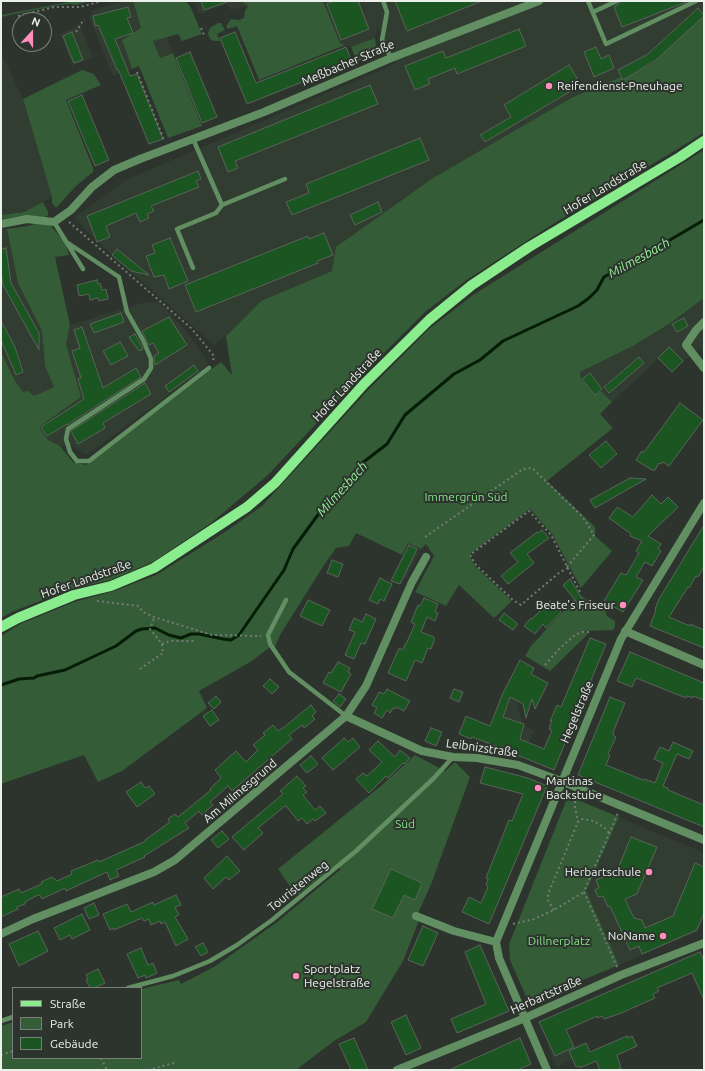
<!DOCTYPE html>
<html>
<head>
<meta charset="utf-8">
<style>
  body { margin:0 }
  #map { position:relative; width:705px; height:1071px; overflow:hidden; background:#2d342d; font-family:Ubuntu,sans-serif }
  canvas { display:block }
  .frame { position:absolute; inset:0; border:2px solid #ebf0eb; pointer-events:none }
  .legend { position:absolute; left:12px; top:987px; width:130px; height:72px; box-sizing:border-box; background:#2d342d; border:1px solid #797f79; margin:0; padding:5px 7px; list-style:none; font-size:12px; color:#ebf0eb }
  .legend li { display:flex; align-items:center; gap:8px; height:20px }
  .legend b { width:20px; border:1px solid #797f79 }
  .north { position:absolute; left:12px; top:12px; width:40px; height:40px; box-sizing:border-box; background:#2d342d; border:1px solid #797f79; border-radius:50%; rotate:21deg; font-size:11px; font-weight:700; line-height:16px; text-align:center; color:#ebf0eb }
  .north::after { content:''; display:block; margin:auto; width:14px; height:18px; background:#fe8ebc; clip-path:polygon(50% 0,100% 100%,50% 72%,0 100%) }
</style>
</head>
<body>
<div id="map">
<canvas width="705" height="1071"></canvas>
<div class="frame"></div>
<ul class="legend">
<li><b style="height:5px;background:#89ed8e"></b>Straße</li>
<li><b style="height:11px;background:#345c36"></b>Park</li>
<li><b style="height:11px;background:#1b5521"></b>Gebäude</li>
</ul>
<div class="north">N</div>
</div>
<script>
const c = document.querySelector('canvas').getContext('2d');
c.lineJoin = 'round';
function fillPath(path, color) {
  c.fillStyle = color;
  c.fill(path, 'evenodd');
}
function poly(rows) {
  const path = new Path2D();
  for (const r of rows) {
    path.moveTo(r[0], r[1]);
    for (let i = 2; i < r.length; i += 2) path.lineTo(r[i], r[i + 1]);
  }
  return path;
}
function stroke(path, color, width, dash) {
  c.strokeStyle = color;
  c.lineWidth = width;
  c.lineCap = dash ? 'butt' : 'round';
  c.setLineDash(dash || []);
  c.stroke(path);
}
function write(font, color, halo, rows, align = 'center') {
  c.font = font + ' Ubuntu,sans-serif';
  c.lineWidth = 4;
  c.setLineDash([]);
  c.textBaseline = 'middle';
  c.strokeStyle = halo;
  c.fillStyle = color;
  for (const [text, x, y, turn = 0] of rows) {
    c.save();
    c.translate(x, y);
    c.rotate((+turn || 0) * Math.PI / 180);
    c.textAlign = isNaN(turn) ? turn : align;
    if (halo) c.strokeText(text, 0, 0);
    c.fillText(text, 0, 0);
    c.restore();
  }
}
const built = poly([
  [124,1,133,1,141,28,122,40,132,69,113,76,90,19,92,10],
  [198,1,241,1,248,6,230,10,227,4,199,14,194,2],
  [323,1,704,1,704,12,652,64,573,97,332,271,261,301,227,334,214,345,112,255,74,218,126,180,395,64,378,28,375,38,351,47,340,43],
  [80,25,93,57,72,65,60,34],
  [167,37,173,53,160,58,153,40],
  [1,52,23,99,52,197,24,212,1,215],
  [1,229,7,229,18,283,42,331,45,366,54,387,34,396,23,392,15,381,1,352],
  [704,298,704,359,700,347,672,372,658,359,612,402,601,391,595,395,581,379,579,372,633,346,669,324],
  [158,301,186,331,209,363,199,373,86,455,73,446,60,446,48,440,38,427,81,397,66,344,70,325,142,303],
  [408,543,421,549,406,579,394,574],
  [502,693,516,700,523,724,534,731,521,760,504,754,505,749,483,743],
  [619,817,704,853,704,916,697,932,619,965,586,891],
  [569,1038,574,1047,585,1042,590,1052,556,1067,548,1047]
]);
const green = poly([
  [74,1,90,1,76,5,70,4,59,5,1,17,1,15],
  [133,1,186,1,191,8,202,34,182,41,178,34,153,41,160,58,173,53,202,126,168,138,139,66,132,69,122,40,141,28],
  [241,1,323,1,340,43,345,45,259,80,237,26,228,29,226,26,231,19,239,20,244,18,245,11,248,6],
  [704,12,704,132,689,142,553,224,465,281,425,312,358,379,268,475,211,523,153,562,110,580,71,589,14,611,1,618,1,352,15,381,23,392,28,391,34,396,54,387,45,366,42,331,18,283,7,229,28,226,41,222,51,226,64,241,69,255,55,257,70,325,66,344,81,397,39,427,48,440,60,446,73,462,86,465,221,362,232,375,226,336,261,301,332,271,336,247,433,178,573,97,652,64],
  [218,23,221,23,225,30,217,34,220,41,214,41,210,39,208,33,210,28],
  [375,38,376,46,374,54,357,62,351,47],
  [82,70,94,74,101,85,66,100,93,168,93,172,76,186,56,208,52,203,52,197,23,99],
  [704,150,704,298,669,324,633,346,580,372,581,379,595,395,601,391,612,402,600,414,613,428,547,481,595,527,595,536,612,551,581,588,552,534,530,509,469,555,475,566,512,601,494,618,459,585,446,606,415,592,434,556,426,544,421,549,408,543,402,555,356,533,349,546,336,548,324,565,280,635,275,647,269,648,250,662,199,691,207,708,122,771,98,782,84,755,1,784,1,636,20,624,74,602,114,591,156,575,222,534,262,506,369,389,429,329,473,295],
  [43,202,48,212,48,215,45,217,22,216,1,219,1,215,24,212],
  [577,596,581,596,605,610,607,616,615,621,615,627,613,630,585,631,588,634,550,671,525,656,531,646],
  [415,755,445,771,455,762,470,777,432,882,419,911,418,923,403,961,366,1022,334,1041,296,1070,1,1070,1,1026,13,1022,13,1058,141,1058,141,989,179,980,181,984,214,967,276,923,341,869,334,866,299,894,294,892,278,869,382,785],
  [568,796,619,817,586,891,619,965,535,1000,527,999,510,960,509,944]
]);
const stream = poly([
  [1,685,19,679,34,678,37,676,65,670,116,646,136,631,142,629,155,628,169,635,181,638,191,634,199,634,223,639,231,640,239,635,284,570,293,549,320,512,332,501,339,491,361,464,387,444,405,415,454,374,480,360,503,341,578,306,589,298,597,290,604,277,611,273,625,269,634,264,646,254,704,220]
]);
const building = poly([
  [201,1,226,1,227,2,204,10,201,1],
  [334,1,358,1,369,29,341,40,327,4,334,1],
  [395,1,482,1,407,31,395,1],
  [621,1,686,1,686,2,622,27,614,7,619,4,621,1],
  [128,7,131,17,127,18,133,33,115,39,130,76,137,74,163,139,149,144,118,69,117,70,98,25,95,26,93,16,128,7],
  [698,8,704,16,656,60,623,80,618,70,648,54,698,8],
  [519,29,526,46,457,74,455,68,428,79,430,84,415,90,405,66,443,51,446,58,519,29],
  [72,32,83,60,74,63,63,36,72,32],
  [235,32,256,83,346,47,352,62,247,104,220,38,235,32],
  [596,47,601,59,609,55,614,68,594,77,584,52,596,47],
  [190,52,217,117,202,123,176,58,190,52],
  [569,65,581,85,485,142,480,135,511,117,504,105,569,65],
  [370,85,378,104,235,161,238,168,228,172,218,147,370,85],
  [82,95,109,160,95,166,68,101,82,95],
  [420,138,429,160,292,215,286,202,309,193,306,184,420,138],
  [198,171,201,179,196,181,199,187,151,206,154,211,147,214,149,218,140,222,136,213,106,226,110,237,97,242,87,216,198,171],
  [378,202,382,212,355,225,350,215,378,202],
  [324,233,333,255,317,261,318,263,196,312,185,285,308,236,309,239,324,233],
  [170,238,188,281,169,289,164,275,154,277,146,256,155,253,152,245,170,238],
  [6,248,11,283,39,333,39,350,3,285,1,271,1,249,6,248],
  [117,249,149,275,131,271,112,255,117,249],
  [97,280,98,284,100,283,102,290,106,289,108,299,99,301,98,298,90,300,89,294,79,296,77,285,97,280],
  [121,313,124,322,94,333,90,324,121,313],
  [169,317,187,345,155,365,154,356,159,353,153,343,149,345,142,331,169,317],
  [684,318,688,326,677,332,672,324,684,318],
  [1,321,15,347,23,372,16,375,1,340,1,321],
  [82,327,103,388,136,368,141,377,67,425,67,424,47,436,41,427,84,399,78,379,81,378,72,351,80,348,74,330,82,327],
  [135,334,143,349,139,351,129,337,135,334],
  [120,342,128,356,111,365,103,351,120,342],
  [669,347,683,361,672,372,658,358,669,347],
  [639,357,644,363,609,393,604,387,639,357],
  [194,365,198,371,169,392,165,386,194,365],
  [590,373,602,389,595,395,582,379,590,373],
  [145,383,151,394,103,423,105,428,78,444,71,431,145,383],
  [680,403,703,420,669,466,663,462,661,464,659,463,655,470,652,470,636,460,642,451,644,452,680,403],
  [606,441,617,454,601,468,589,455,606,441],
  [630,478,646,479,595,508,590,500,630,478],
  [652,495,661,504,668,497,678,507,648,536,661,544,658,549,661,551,652,566,645,562,636,577,643,580,623,612,604,601,621,573,626,575,639,553,636,551,642,541,630,536,631,534,609,518,617,507,633,517,652,495],
  [704,525,704,567,698,577,696,576,689,588,688,587,669,617,690,626,690,624,704,630,704,648,650,626,656,610,655,609,659,599,704,525],
  [542,530,549,538,527,554,534,563,508,584,501,576,518,562,510,553,537,532,538,533,542,530],
  [409,545,417,549,400,584,391,581,409,545],
  [332,560,343,564,338,577,327,573,332,560],
  [380,578,392,584,384,601,380,599,378,604,369,600,380,578],
  [570,579,584,602,579,605,563,585,570,579],
  [424,598,438,604,435,612,438,613,435,621,427,617,421,632,434,637,434,641,431,649,428,648,422,663,415,660,406,681,388,673,399,648,403,650,405,644,406,644,415,624,411,622,418,605,420,606,424,598],
  [308,600,330,610,322,626,300,616,308,600],
  [550,601,561,612,546,628,543,624,535,634,524,626,531,618,532,619,550,601],
  [504,613,518,624,513,630,499,620,504,613],
  [366,614,376,619,365,644,361,643,354,659,345,655,355,632,349,630,354,618,362,622,366,614],
  [590,638,606,644,554,770,515,754,514,757,506,754,507,750,472,737,471,739,459,734,466,716,490,726,503,693,520,660,534,668,531,674,548,683,535,709,532,699,526,718,523,704,510,697,503,717,524,724,520,739,544,749,552,730,549,729,552,720,550,721,557,705,561,707,590,638],
  [630,652,704,683,704,700,693,696,692,698,687,696,686,698,636,678,632,687,617,681,630,652],
  [338,662,350,668,348,672,351,674,341,692,323,683,329,672,331,673,338,662],
  [270,679,279,687,272,694,263,686,270,679],
  [387,689,410,701,404,711,396,707,395,709,393,708,390,713,387,710,382,718,374,713,377,708,372,705,379,692,384,694,387,689],
  [454,689,463,692,459,702,450,698,454,689],
  [339,694,346,699,340,707,333,701,339,694],
  [216,696,221,702,214,709,208,703,216,696],
  [610,697,625,703,614,730,613,735,616,737,608,754,610,755,606,765,643,780,644,779,655,783,663,763,654,759,660,747,669,751,673,742,693,751,689,759,677,754,663,786,668,788,668,790,704,805,704,827,578,775,610,697],
  [311,705,316,712,312,716,315,719,304,728,302,725,289,735,292,739,232,791,228,786,210,802,213,805,202,815,199,811,185,823,189,828,144,856,145,857,116,870,119,876,110,880,107,872,66,891,65,888,42,899,40,895,38,895,25,902,25,904,17,907,18,909,1,917,1,897,19,889,21,893,42,884,41,882,52,877,57,881,72,874,71,871,81,867,98,860,99,862,146,841,145,840,170,822,168,819,175,814,178,817,211,790,210,789,221,778,215,770,236,751,246,762,258,750,253,745,265,735,263,733,273,725,278,731,282,728,283,728,311,705],
  [212,710,219,720,210,726,203,716,212,710],
  [431,728,442,732,436,746,425,741,431,728],
  [344,738,348,742,353,738,360,747,333,770,322,758,344,738],
  [378,741,395,757,400,750,410,758,404,764,403,763,388,778,386,776,369,793,356,779,363,773,367,776,382,762,369,750,378,741],
  [311,756,318,764,307,773,300,765,311,756],
  [485,767,528,778,547,786,489,924,462,912,469,897,481,903,488,887,486,885,488,879,486,878,509,820,512,821,523,794,480,783,485,767],
  [297,776,306,786,303,788,307,792,303,795,315,810,320,806,326,813,315,821,313,819,307,824,302,818,298,821,286,806,285,806,258,828,263,833,244,850,232,837,283,794,280,791,297,776],
  [141,782,145,788,149,786,155,794,137,807,126,792,141,782],
  [222,831,229,839,218,848,211,840,222,831],
  [631,837,657,847,637,894,625,899,634,918,642,920,645,928,673,916,695,863,704,867,704,913,697,930,642,954,639,946,630,950,610,906,608,907,603,896,598,897,595,890,599,888,596,880,617,871,631,837],
  [227,856,240,871,229,880,226,877,213,889,204,878,227,856],
  [391,869,422,883,415,900,404,895,393,918,372,909,391,869],
  [176,895,181,905,175,907,179,915,175,917,188,939,176,946,165,922,161,924,160,921,151,925,149,919,144,921,142,918,114,930,114,928,110,930,103,914,127,904,131,912,153,902,154,905,176,895],
  [94,903,99,915,89,919,84,908,94,903],
  [82,914,90,930,72,939,70,935,60,940,54,928,82,914],
  [423,926,438,933,423,966,408,960,423,926],
  [38,931,48,951,19,966,9,944,38,931],
  [203,943,208,952,201,956,195,947,203,943],
  [480,945,509,1011,457,1033,451,1019,486,1004,465,952,480,945],
  [141,948,148,965,153,963,157,973,146,978,145,975,138,978,127,954,141,948],
  [700,952,704,961,704,1000,692,973,657,988,659,991,653,994,655,998,619,1014,604,1019,602,1016,597,1018,597,1016,566,1030,574,1047,555,1056,539,1022,700,952],
  [98,969,105,983,94,988,90,988,86,980,88,979,86,975,98,969],
  [406,1015,421,1048,406,1055,391,1022,406,1015],
  [627,1036,627,1038,632,1036,637,1046,617,1055,621,1068,617,1070,600,1070,596,1061,580,1068,580,1066,576,1067,569,1051,586,1043,590,1052,627,1036],
  [354,1038,368,1070,351,1070,339,1044,354,1038],
  [520,1038,531,1064,517,1070,449,1070,520,1038]
]);
const path = poly([
  [18,16,54,7,80,7,102,1],
  [201,28,205,37],
  [76,32,84,19],
  [137,72,164,140],
  [69,222,192,329,214,356,213,362],
  [425,537,523,469,532,468,582,516,594,535,567,567],
  [568,568,560,572,521,605,513,600,476,565,470,555,529,511,551,535,580,592],
  [97,601,138,606,143,612,154,617,212,635,261,636],
  [162,644,170,641,194,641],
  [545,665,560,648,575,635,582,632,591,632],
  [140,669,163,653,162,644,150,629,154,618],
  [575,796,575,807,578,822],
  [554,910,548,900,548,894,578,822,582,819,594,821,605,828,609,833],
  [513,924,534,919,554,910,584,892],
  [617,967,584,892,618,813],
  [1,1055,13,1051],
  [101,1058,107,1070],
  [148,1070,174,1063]
]);
const service = poly([
  [383,1,387,12,382,40,391,58],
  [588,1,606,44,696,1],
  [593,12,617,1],
  [193,139,222,205,285,179],
  [54,222,83,269],
  [68,243,119,277,127,312,143,340,151,359,151,368,144,379,68,429,66,439,70,452,77,461,89,461,209,368],
  [193,268,177,229,216,213,222,205],
  [286,600,268,635,270,644,289,672,346,716],
  [128,988,173,976,210,961,237,945,272,920,356,851,434,778,453,757],
  [1,1021,13,1017]
]);
const minor = poly([
  [1,224,27,219,54,222,71,210,92,187,114,170,140,159,264,112,391,58,539,1],
  [704,322,696,330,686,345,704,368],
  [625,631,704,665],
  [346,716,422,751,453,757,477,758,518,765,561,781,704,840],
  [416,916,454,931,496,942],
  [1,934,33,919,154,872,175,860,346,716,366,686,412,582,426,557],
  [397,1070,525,1018,621,975,704,943],
  [547,1070,499,958,496,942,621,639,704,503]
]);
const primary = poly([
  [1,627,18,618,74,595,111,586,154,568,247,507,275,483,364,384,429,320,472,285,529,247,680,157,704,141]
]);
const markers = [
  [549,86,4,"#fe8ebc"],
  [623,605,4,"#fe8ebc"],
  [538,788,4,"#fe8ebc"],
  [649,872,4,"#fe8ebc"],
  [663,936,4,"#fe8ebc"],
  [296,976,4,"#fe8ebc"]
];
const streetNames = [
  ["Meßbacher Straße",348,63,-23],
  ["Hofer Landstraße",605,187,-31],
  ["Hofer Landstraße",347,385,-47],
  ["Hofer Landstraße",86,579,-19],
  ["Hegelstraße",577,712,-67],
  ["Leibnizstraße",482,748,8],
  ["Am Milmesgrund",240,791,-40],
  ["Touristenweg",298,886,-39],
  ["Herbartstraße",546,995,-24]
];
const poiNames = [
  ["Reifendienst-Pneuhage",557,86],
  ["Beate's Friseur",615,605,"right"],
  ["Martinas",546,781],
  ["Backstube",546,795],
  ["Herbartschule",641,872,"right"],
  ["NoName",655,936,"right"],
  ["Sportplatz",304,969],
  ["Hegelstraße",304,983]
];
const parkNames = [
  ["Immergrün Süd",466,497],
  ["Süd",405,824],
  ["Dillnerplatz",559,941]
];
const waterNames = [
  ["Milmesbach",639,258,-29],
  ["Milmesbach",342,489,-48]
];
fillPath(built, '#313d31');
fillPath(green, '#345c36');
stroke(stream, '#051d07', 3);
fillPath(building, '#1b5521');
stroke(building, '#5b635b', 1);
stroke(path, '#757b75', 2, [2, 3]);
stroke(service, '#618f62', 4.5);
stroke(minor, '#618f62', 8);
stroke(primary, '#89ed8e', 10);
for (const [x, y, r, color] of markers) {
  const dot = new Path2D();
  dot.arc(x, y, r, 0, 2 * Math.PI);
  c.fillStyle = color;
  c.fill(dot);
  stroke(dot, '#2d342d', 1.5);
}
write('12px', '#ebf0eb', '#2d342d', streetNames);
write('12px', '#ebf0eb', '#2d342d', poiNames, 'left');
write('12px', '#80e286', '#2d342d', parkNames);
write('italic 13px', '#93f698', '#2d342d', waterNames);
</script>
</body>
</html>
